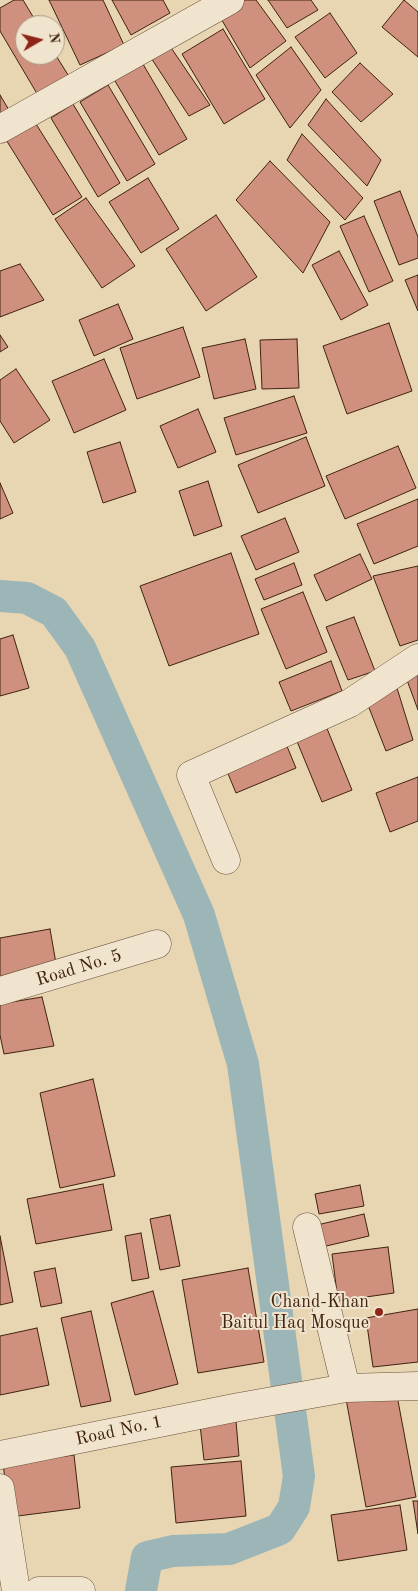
<!DOCTYPE html>
<html>
<head>
<meta charset="utf-8">
<style>
  body { margin:0 }
  #map { position:relative; width:418px; height:1591px; overflow:hidden; background:#e8d6b3; font-family:"Old Standard TT",serif }
  canvas { display:block }
  .north { position:absolute; left:15px; top:15px; width:50px; height:50px; box-sizing:border-box; background:#f0e4ce; border:1px solid #aa9682; border-radius:50%; rotate:82deg; font-size:14px; font-weight:700; line-height:20px; text-align:center; color:#412211 }
  .north::after { content:''; display:block; margin:auto; width:18px; height:22px; background:#8f2418; clip-path:polygon(50% 0,100% 100%,50% 72%,0 100%) }
</style>
</head>
<body>
<div id="map">
<canvas width="418" height="1591"></canvas>
<div class="north">N</div>
</div>
<script>
const c = document.querySelector('canvas').getContext('2d');
c.lineJoin = 'round';
function poly(rows) {
  const path = new Path2D();
  for (const r of rows) {
    path.moveTo(r[0], r[1]);
    for (let i = 2; i < r.length; i += 2) path.lineTo(r[i], r[i + 1]);
  }
  return path;
}
function stroke(path, color, width, dash) {
  c.strokeStyle = color;
  c.lineWidth = width;
  c.lineCap = dash ? 'butt' : 'round';
  c.setLineDash(dash || []);
  c.stroke(path);
}
function fillPath(path, color) {
  c.fillStyle = color;
  c.fill(path, 'evenodd');
}
function write(font, color, halo, rows, align = 'center') {
  c.font = font + ' "Old Standard TT",serif';
  c.lineWidth = 4;
  c.setLineDash([]);
  c.textBaseline = 'middle';
  c.strokeStyle = halo;
  c.fillStyle = color;
  for (const [text, x, y, turn = 0] of rows) {
    c.save();
    c.translate(x, y);
    c.rotate((+turn || 0) * Math.PI / 180);
    c.textAlign = isNaN(turn) ? turn : align;
    if (halo) c.strokeText(text, 0, 0);
    c.fillText(text, 0, 0);
    c.restore();
  }
}
const canal = poly([
  [0,596,27,598,54,612,80,648,199,915,243,1064,299,1476,294,1507,280,1529,229,1549,173,1551,147,1557,141,1591]
]);
const building = poly([
  [14,0,23,0,38,25,25,25,25,55,55,55,55,54,70,78,39,97,0,31,0,8,14,0],
  [49,0,103,0,124,45,80,65,49,0],
  [112,0,163,0,170,13,131,35,112,0],
  [220,0,256,0,286,41,250,68,213,5,220,0],
  [268,0,311,0,318,10,287,28,268,0],
  [404,0,418,12,418,57,382,27,404,0],
  [330,13,357,53,325,78,295,37,330,13],
  [223,29,265,99,224,124,182,54,223,29],
  [161,33,210,105,189,116,142,44,161,33],
  [291,47,321,90,290,128,256,75,291,47],
  [140,59,187,139,159,155,112,76,140,59],
  [360,63,393,94,361,122,332,92,360,63],
  [108,85,155,164,127,181,80,102,108,85],
  [0,95,9,110,0,116,0,95],
  [326,99,381,160,367,186,308,125,326,99],
  [73,104,120,183,98,197,51,118,73,104],
  [31,116,82,197,53,215,3,135,31,116],
  [302,134,363,198,345,220,287,160,302,134],
  [270,161,330,222,303,273,236,200,270,161],
  [148,178,179,229,141,253,109,202,148,178],
  [400,191,418,237,418,258,399,265,374,201,400,191],
  [86,198,135,266,102,288,55,219,86,198],
  [216,215,257,277,206,311,166,249,216,215],
  [364,216,393,281,369,292,340,226,364,216],
  [339,251,368,305,341,320,312,265,339,251],
  [20,264,44,300,0,317,0,271,20,264],
  [418,275,418,311,405,280,418,275],
  [118,304,133,339,94,356,79,320,118,304],
  [389,323,412,391,347,414,323,346,389,323],
  [183,327,200,377,137,399,120,348,183,327],
  [0,335,8,347,0,352,0,335],
  [245,339,256,389,214,399,202,348,245,339],
  [297,339,299,388,262,389,260,340,297,339],
  [104,359,126,410,74,433,52,381,104,359],
  [16,369,50,420,14,443,0,421,0,380,16,369],
  [294,396,307,433,236,455,224,418,294,396],
  [198,409,216,452,178,468,160,426,198,409],
  [306,437,325,486,258,513,238,465,306,437],
  [120,442,136,492,103,503,87,452,120,442],
  [398,446,416,488,345,519,326,476,398,446],
  [208,481,222,526,194,536,179,491,208,481],
  [0,483,13,513,0,519,0,483],
  [418,499,418,546,374,564,357,524,418,499],
  [285,518,299,552,256,570,241,536,285,518],
  [231,553,259,634,169,666,140,586,231,553],
  [360,554,372,579,326,601,314,575,360,554],
  [294,563,302,585,264,600,255,579,294,563],
  [418,566,418,640,400,646,373,576,418,566],
  [303,592,327,652,286,669,261,609,303,592],
  [354,617,375,671,348,680,326,627,354,617],
  [13,635,29,688,0,696,0,639,13,635],
  [331,661,342,691,291,711,279,682,331,661],
  [418,666,418,710,404,672,418,666],
  [393,675,413,740,386,751,362,690,393,675],
  [326,726,352,790,322,802,296,739,326,726],
  [279,727,296,768,236,793,219,752,279,727],
  [418,777,418,821,390,832,376,793,418,777],
  [50,929,57,969,0,979,0,938,50,929],
  [42,997,54,1046,4,1054,0,1035,0,1004,42,997],
  [93,1079,115,1176,60,1188,40,1093,93,1079],
  [103,1184,112,1230,36,1244,27,1199,103,1184],
  [360,1185,364,1206,319,1214,315,1194,360,1185],
  [364,1214,369,1236,322,1247,317,1225,364,1214],
  [170,1215,180,1266,160,1270,150,1219,170,1215],
  [141,1233,149,1278,132,1281,125,1236,141,1233],
  [0,1236,13,1302,0,1305,0,1236],
  [388,1247,394,1293,338,1301,332,1254,388,1247],
  [55,1268,62,1303,41,1307,34,1272,55,1268],
  [248,1268,264,1362,198,1373,182,1280,248,1268],
  [153,1291,178,1384,135,1395,111,1303,153,1291],
  [418,1309,418,1362,373,1367,366,1318,418,1309],
  [91,1311,111,1401,81,1407,61,1318,91,1311],
  [37,1328,49,1385,0,1395,0,1336,37,1328],
  [396,1390,416,1497,366,1507,346,1399,396,1390],
  [236,1421,239,1456,204,1460,200,1425,236,1421],
  [74,1455,80,1508,10,1517,3,1464,74,1455],
  [241,1461,246,1516,176,1523,171,1467,241,1461],
  [413,1501,418,1501,418,1534,413,1501],
  [400,1505,407,1550,338,1561,331,1515,400,1505]
]);
const minor = poly([
  [0,129,230,0],
  [226,860,191,775,350,703,418,658],
  [0,991,157,944],
  [307,1227,346,1388],
  [0,1455,239,1407,346,1388,418,1386],
  [0,1488,16,1591],
  [39,1591,81,1591]
]);
const markers = [
  [379,1312,5,"#8f2418"]
];
const streetNames = [
  ["Road No. 5",79,968,-17],
  ["Road No. 1",119,1431,-12]
];
const poiNames = [
  ["Chand-Khan",369,1302],
  ["Baitul Haq Mosque",369,1323]
];
stroke(canal, '#9cb6b8', 32);
fillPath(building, '#cf907e');
stroke(building, '#412211', 1);
stroke(minor, '#6b4f3a', 29);
stroke(minor, '#f0e4ce', 28);
for (const [x, y, r, color] of markers) {
  const dot = new Path2D();
  dot.arc(x, y, r, 0, 2 * Math.PI);
  c.fillStyle = color;
  c.fill(dot);
  stroke(dot, '#f0e4ce', 2);
}
write('18px', '#412211', '#f0e4ce', streetNames);
write('18px', '#412211', '#f0e4ce', poiNames, 'right');
</script>
</body>
</html>
